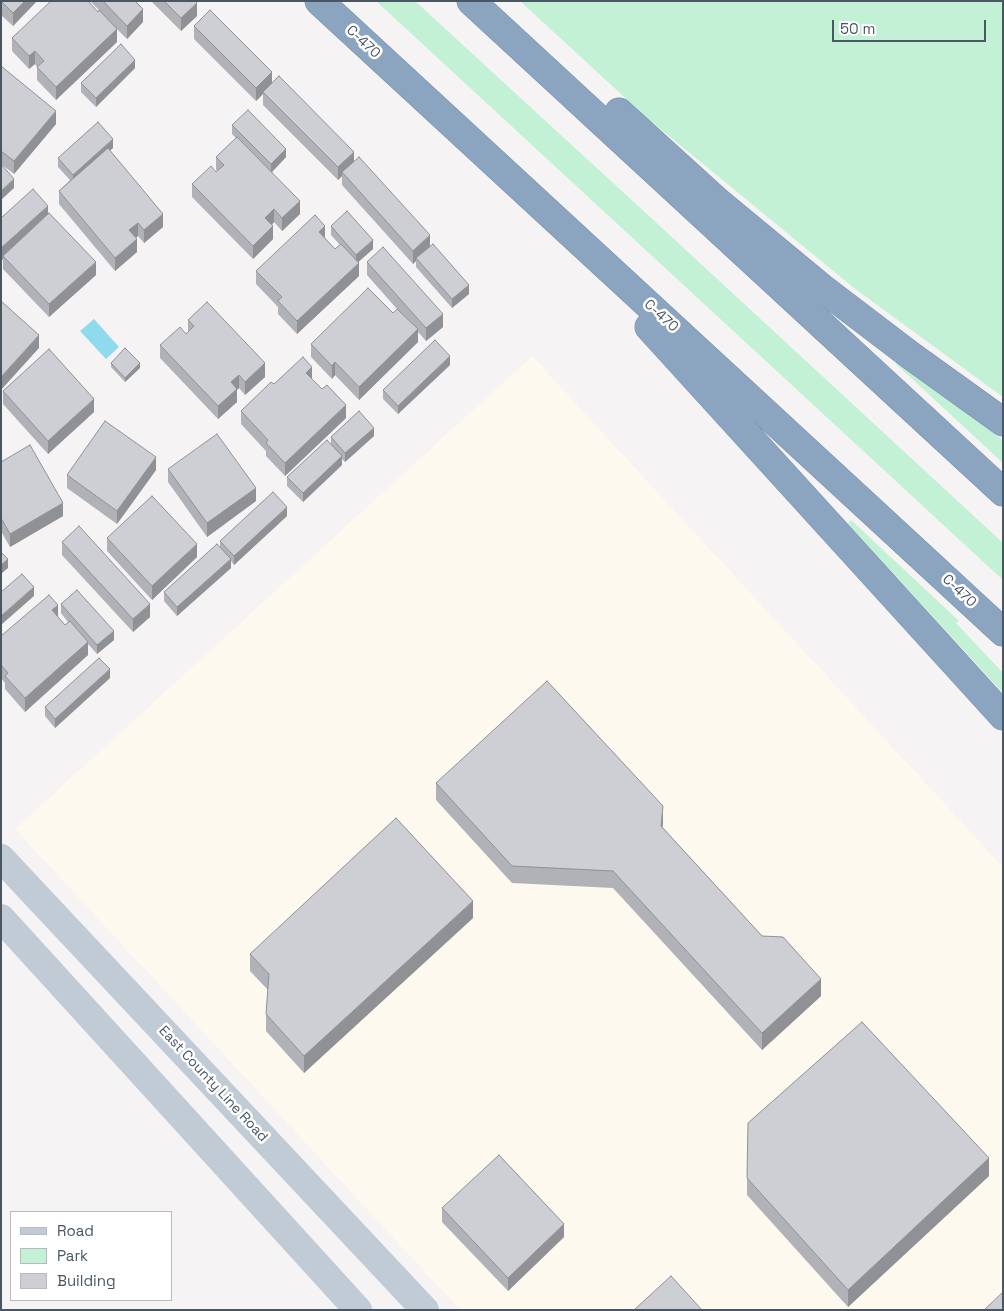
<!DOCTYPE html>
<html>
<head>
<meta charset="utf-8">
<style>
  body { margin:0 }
  #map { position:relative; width:1004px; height:1311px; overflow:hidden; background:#f5f3f3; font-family:"Space Grotesk",sans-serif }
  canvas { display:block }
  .frame { position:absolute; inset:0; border:2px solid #4a5661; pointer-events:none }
  .legend { position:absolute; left:10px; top:1211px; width:162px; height:90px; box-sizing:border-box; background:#fff; border:1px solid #b7bbc0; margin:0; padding:6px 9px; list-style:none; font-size:15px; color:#4a5661 }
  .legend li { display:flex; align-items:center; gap:10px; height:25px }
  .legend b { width:25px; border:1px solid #b7bbc0 }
  .scale { position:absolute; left:832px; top:20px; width:154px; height:22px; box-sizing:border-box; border:2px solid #4a5661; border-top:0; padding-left:6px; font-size:15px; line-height:18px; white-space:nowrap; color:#4a5661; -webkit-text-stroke:4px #fff; paint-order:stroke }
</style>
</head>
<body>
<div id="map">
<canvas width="1004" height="1311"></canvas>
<div class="frame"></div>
<ul class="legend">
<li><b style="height:6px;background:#c1cbd6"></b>Road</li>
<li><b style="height:14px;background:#c3f1d5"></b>Park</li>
<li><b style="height:14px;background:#cdcfd5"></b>Building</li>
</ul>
<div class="scale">50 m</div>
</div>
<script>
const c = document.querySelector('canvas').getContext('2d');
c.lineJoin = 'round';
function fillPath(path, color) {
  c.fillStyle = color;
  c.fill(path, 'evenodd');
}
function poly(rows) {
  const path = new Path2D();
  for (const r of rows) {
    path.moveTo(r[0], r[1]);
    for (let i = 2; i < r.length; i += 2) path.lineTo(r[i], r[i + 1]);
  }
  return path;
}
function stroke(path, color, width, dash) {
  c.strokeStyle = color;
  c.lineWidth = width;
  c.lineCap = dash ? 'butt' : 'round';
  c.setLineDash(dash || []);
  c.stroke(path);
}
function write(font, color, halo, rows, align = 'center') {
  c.font = font + ' "Space Grotesk",sans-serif';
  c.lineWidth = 5;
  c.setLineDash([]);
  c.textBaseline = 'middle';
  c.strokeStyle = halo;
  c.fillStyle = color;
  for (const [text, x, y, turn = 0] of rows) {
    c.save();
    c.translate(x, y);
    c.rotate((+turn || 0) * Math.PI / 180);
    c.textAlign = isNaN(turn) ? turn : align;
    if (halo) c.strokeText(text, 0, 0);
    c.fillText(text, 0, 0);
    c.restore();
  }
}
const commercial = poly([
  [532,356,1003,867,1003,1310,460,1310,15,829]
]);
const green = poly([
  [376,1,415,1,649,216,1003,543,1003,580],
  [520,1,1003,1,1003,397,854,288,646,117],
  [897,362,1003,440,1003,463,896,364],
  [851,520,959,621,956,623,1003,673,1003,693,848,524]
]);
const water = poly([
  [94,319,119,347,106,359,80,331]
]);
const secondary = poly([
  [1,858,425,1310],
  [1,918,358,1310]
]);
const highway = poly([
  [319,1,1003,632],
  [471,1,1003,492],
  [619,112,718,202,822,288,910,355,1003,422],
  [649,327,1003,716]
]);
const wall = poly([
  [1,1,37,1,13,26,1,15],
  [90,1,135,1,143,22,127,39,113,25,117,42,56,100,37,80,37,67,35,64,29,69,12,51,12,38,98,12,99,10],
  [151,1,195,1,197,16,181,31],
  [194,26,272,83,354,161,430,247,469,294,452,308,416,267,416,261,413,264,342,185,342,176,338,180,263,105,263,94,256,101,194,39],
  [1,66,56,124,14,174,1,164],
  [135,68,96,107,81,92,81,83],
  [232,125,286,157,272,172,300,214,282,231,274,222,272,225,273,239,253,259,192,197,192,184,218,171,216,170,216,157,236,138,232,134],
  [113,148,110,150,163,227,144,243,138,236,136,238,137,252,115,271,59,204,59,191,70,180,58,167,58,158],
  [48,215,96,275,49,317,3,269,3,259,1,261,1,218],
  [331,226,373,249,358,262,359,276,297,334,278,314,278,307,256,284,256,271,325,238,335,249,340,245,331,235],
  [367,262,443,327,426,341,418,332,418,342,359,400,335,375,332,379,311,357,311,344,393,313,397,309,367,275],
  [188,320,265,377,245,395,239,388,237,390,237,402,218,419,160,358,160,345,186,334,188,332],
  [111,363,140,368,125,382,111,367],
  [450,365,398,414,383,399,383,390],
  [312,379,346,418,285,476,266,456,266,451,241,424,241,411,274,384],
  [3,391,94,412,48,454,3,404],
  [374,436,345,462,342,459,342,465,303,502,287,486,287,477,331,443,331,437],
  [1,462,63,516,10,547,1,531],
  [168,469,256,501,207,537,168,482],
  [156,470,117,524,67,488,67,475],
  [287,516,234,565,231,561,231,568,177,616,164,601,164,592,220,547,220,541],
  [107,538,197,557,152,600,107,551],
  [62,542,150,617,133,632,62,555],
  [61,604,114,640,97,654,88,644,88,655,25,712,5,689,5,683,1,678,1,636,58,617,65,625,68,622,61,613],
  [110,678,55,728,45,716,45,707],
  [436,783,663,823,662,827,762,936,821,996,762,1050,613,888,512,883,436,800],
  [473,918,304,1073,266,1031,266,1014,268,990,250,971,250,954],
  [989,1176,848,1307,747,1195,747,1178],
  [442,1208,564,1237,508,1291,442,1222]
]);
const shadedWall = poly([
  [25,1,37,1,13,26,13,13],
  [197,3,197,16,181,31,181,18],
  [143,9,143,22,127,39,127,26],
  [117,29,117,42,56,100,56,87],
  [35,51,35,64,29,69,29,56],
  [135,60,135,68,96,107,96,98],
  [272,72,272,85,263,92,263,94,256,101,256,88],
  [56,111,56,124,14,174,14,161],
  [113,139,113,148,73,184,73,175],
  [286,149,286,157,271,173,271,164],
  [354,152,354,165,342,172,342,176,338,180,338,167],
  [14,179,14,188,1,200,1,191],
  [300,201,300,214,282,231,282,218],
  [48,206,48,219,3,256,3,259,1,261,1,248],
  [274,209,274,222,265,231,265,218],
  [163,214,163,227,144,243,144,230],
  [138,223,138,236,129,243,129,230],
  [273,226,273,239,253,259,253,246],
  [325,226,325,239,319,232],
  [430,235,430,248,416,258,416,261,413,264,413,251],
  [137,239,137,252,115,271,115,258],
  [373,240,373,249,356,264,356,255],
  [96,262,96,275,49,317,49,304],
  [359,263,359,276,297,334,297,321],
  [469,285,469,294,452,308,452,299],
  [443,314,443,327,426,341,426,328],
  [418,329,418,342,359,400,359,387],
  [39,335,39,348,1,390,1,377],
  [450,356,450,365,398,414,398,406],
  [335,362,335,375,332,379,332,366],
  [140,363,140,368,125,382,125,378],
  [265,363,265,377,245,395,245,382],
  [312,367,312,380,306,373],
  [239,375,239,388,237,390,237,402,218,419,218,406,231,382],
  [94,399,94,412,48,454,48,441],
  [346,405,346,418,285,476,285,463],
  [374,428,374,436,345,462,345,453],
  [342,456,342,465,303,502,303,493],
  [156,457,156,470,117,524,117,511],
  [256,488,256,501,207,537,207,523],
  [63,503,63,516,10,547,10,534],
  [287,507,287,516,234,565,234,556],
  [197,544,197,557,152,600,152,586],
  [8,559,8,568,1,574,1,565],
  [231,559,231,568,177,616,177,607],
  [34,587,34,596,1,625,1,616],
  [150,604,150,617,133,632,133,619],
  [58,605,58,618,52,610],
  [114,631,114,640,97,654,97,645],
  [88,642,88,655,25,712,25,698],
  [110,669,110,678,55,728,55,719],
  [663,806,663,823,661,843,661,826],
  [473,901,473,918,304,1073,304,1056],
  [821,979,821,996,762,1050,762,1033],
  [989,1158,989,1176,848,1307,848,1290],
  [564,1224,564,1237,508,1291,508,1278]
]);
const building = poly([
  [1,1,25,1,13,13,1,1],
  [51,1,88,1,98,12,99,10,117,29,56,87,37,67,44,61,35,51,29,56,12,38,51,1],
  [103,1,135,1,143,9,127,26,103,1],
  [164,1,195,1,197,3,181,18,164,1],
  [210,10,272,72,256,88,194,26,210,10],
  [121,44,135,60,96,98,81,83,121,44],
  [1,66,56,111,14,161,1,151,1,66],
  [279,76,354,152,338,167,263,92,279,76],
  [248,110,286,149,271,164,232,125,248,110],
  [98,122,113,139,73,175,58,158,98,122],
  [237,137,300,201,282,218,274,209,265,218,273,226,253,246,192,184,211,166,216,172,224,165,216,157,237,137],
  [108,148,163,214,144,230,138,223,129,230,137,239,115,258,59,191,108,148],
  [359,157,430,235,413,251,342,172,359,157],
  [1,164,14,179,1,191,1,164],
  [33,189,48,206,1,248,1,218,33,189],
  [347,211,373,240,356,255,331,226,347,211],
  [49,213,96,262,49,304,3,256,49,213],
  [315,215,325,226,319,232,335,249,341,244,359,263,297,321,278,301,282,297,256,271,315,215],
  [433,244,469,285,452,299,416,258,433,244],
  [383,247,443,314,426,328,367,262,383,247],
  [368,288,393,313,397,309,418,329,359,387,335,362,332,366,311,344,368,288],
  [1,301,39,335,1,377,1,301],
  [207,302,265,363,245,382,239,375,231,382,237,389,218,406,160,345,180,327,186,334,194,326,188,320,207,302],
  [435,340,450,356,398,406,383,390,435,340],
  [125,348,140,363,125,378,111,363,125,348],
  [49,349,94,399,48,441,3,391,49,349],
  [303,357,312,367,306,373,322,389,327,385,346,405,285,463,266,443,268,440,241,411,271,382,274,384,303,357],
  [359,411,374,428,345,453,331,437,359,411],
  [105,421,156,457,117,511,67,475,105,421],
  [217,434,256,488,207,523,168,469,217,434],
  [327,440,342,456,303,493,287,477,327,440],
  [30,445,63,503,10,534,1,518,1,462,30,445],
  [273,492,287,507,234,556,220,541,273,492],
  [152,496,197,544,152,586,107,538,152,496],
  [79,526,150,604,133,619,62,542,79,526],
  [217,544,231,559,177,607,164,592,217,544],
  [1,552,8,559,1,565,1,552],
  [22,574,34,587,1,616,1,592,22,574],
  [77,590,114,631,97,645,61,604,77,590],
  [49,595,58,605,52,610,65,625,70,621,88,642,25,698,5,676,8,673,1,665,1,636,49,595],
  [99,658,110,669,55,719,45,707,99,658],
  [547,681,663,806,661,826,762,936,783,937,821,979,762,1033,613,871,512,866,436,783,547,681],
  [396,818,473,901,304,1056,266,1014,269,974,250,954,396,818],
  [862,1022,989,1158,848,1290,747,1178,748,1123,862,1022],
  [499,1155,564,1224,508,1278,442,1208,499,1155],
  [671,1276,702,1310,634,1310,671,1276],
  [1003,1292,1003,1310,984,1310,1003,1292]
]);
const streetNames = [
  ["C-470",363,42,43],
  ["C-470",661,316,42],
  ["C-470",959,591,43],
  ["East County Line Road",213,1084,47]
];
fillPath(commercial, '#fdf9ef');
fillPath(green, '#c3f1d5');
fillPath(water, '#90daee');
stroke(highway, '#7690ad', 29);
stroke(secondary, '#c1cbd6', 28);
stroke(highway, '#8ba5c1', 28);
fillPath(wall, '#b0b2b7');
fillPath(shadedWall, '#909195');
fillPath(building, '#cdcfd5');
stroke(building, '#909195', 1);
write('14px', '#4a5661', '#fff', streetNames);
</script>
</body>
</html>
